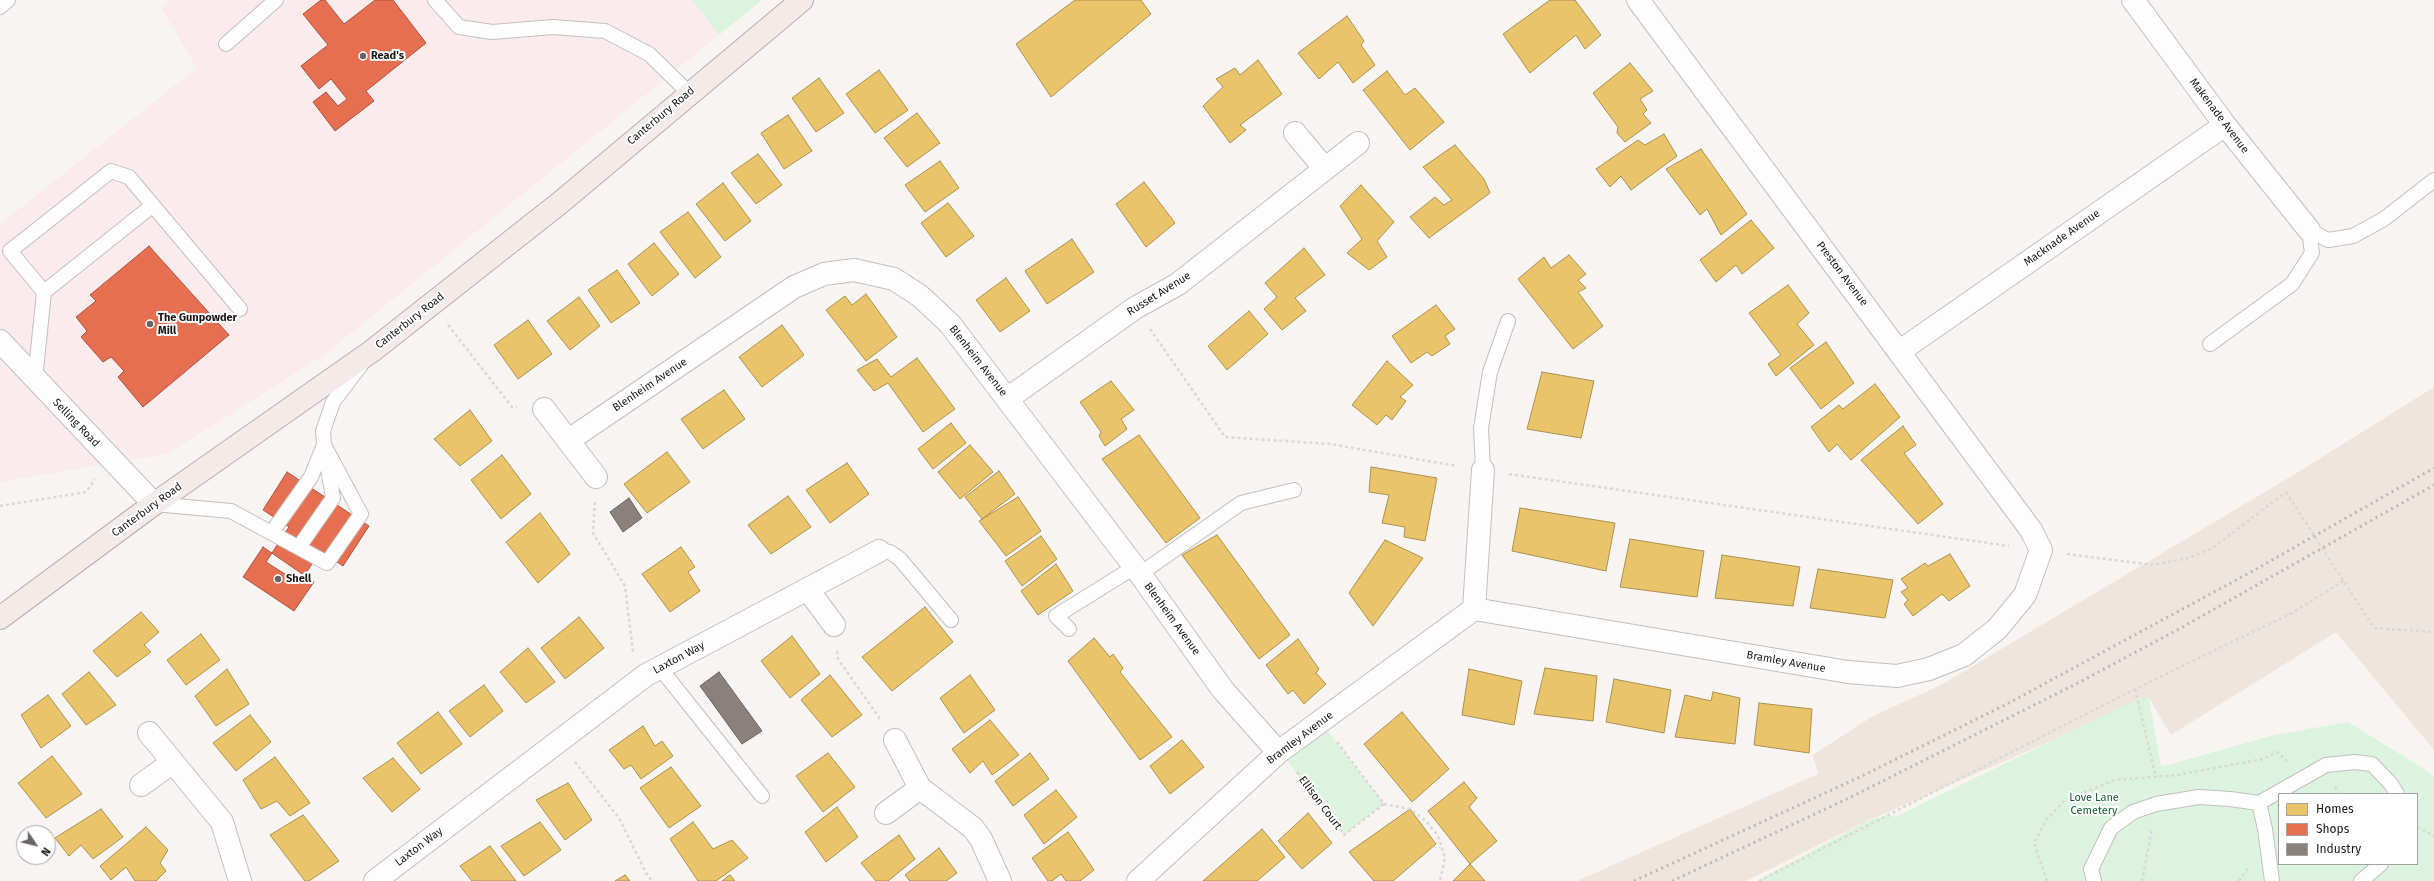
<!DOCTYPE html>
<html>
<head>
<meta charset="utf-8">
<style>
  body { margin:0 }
  #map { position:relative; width:2434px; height:881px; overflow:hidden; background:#f7f4f1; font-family:"Fira Sans",sans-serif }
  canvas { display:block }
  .legend { position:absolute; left:2278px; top:793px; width:140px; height:72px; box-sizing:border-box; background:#fff; border:1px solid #a3a2a1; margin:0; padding:5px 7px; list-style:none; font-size:12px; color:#191715 }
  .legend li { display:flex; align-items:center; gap:8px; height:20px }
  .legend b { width:20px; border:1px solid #a3a2a1 }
  .north { position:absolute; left:16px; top:825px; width:40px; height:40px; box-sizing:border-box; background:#fff; border:1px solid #a3a2a1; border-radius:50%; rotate:125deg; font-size:11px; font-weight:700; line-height:16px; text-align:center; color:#191715 }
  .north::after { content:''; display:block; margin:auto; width:14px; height:18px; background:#676462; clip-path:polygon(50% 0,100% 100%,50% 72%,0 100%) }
</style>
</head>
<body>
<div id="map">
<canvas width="2434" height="881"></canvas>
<ul class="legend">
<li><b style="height:11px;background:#e9c46a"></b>Homes</li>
<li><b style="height:11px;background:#e76f51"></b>Shops</li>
<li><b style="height:11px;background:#8a817c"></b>Industry</li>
</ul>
<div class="north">N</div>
</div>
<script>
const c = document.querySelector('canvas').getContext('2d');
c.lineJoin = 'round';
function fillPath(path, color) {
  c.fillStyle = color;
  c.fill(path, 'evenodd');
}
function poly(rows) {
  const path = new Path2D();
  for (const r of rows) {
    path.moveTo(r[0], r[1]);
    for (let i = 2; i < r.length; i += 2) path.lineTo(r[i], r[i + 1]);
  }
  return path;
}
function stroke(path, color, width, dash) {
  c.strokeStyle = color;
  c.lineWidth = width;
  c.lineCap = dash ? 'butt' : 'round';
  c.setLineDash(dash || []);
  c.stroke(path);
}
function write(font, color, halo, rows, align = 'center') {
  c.font = font + ' "Fira Sans",sans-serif';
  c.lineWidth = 4;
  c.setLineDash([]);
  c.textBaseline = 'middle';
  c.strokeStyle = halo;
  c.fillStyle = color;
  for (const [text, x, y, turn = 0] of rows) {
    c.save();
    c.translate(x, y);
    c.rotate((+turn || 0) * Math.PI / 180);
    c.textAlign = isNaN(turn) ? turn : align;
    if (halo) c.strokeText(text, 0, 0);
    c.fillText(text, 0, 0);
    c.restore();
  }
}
const commercial = poly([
  [169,0,692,0,719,35,324,355,167,454,0,482,0,224,197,68,161,7]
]);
const built = poly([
  [2434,387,2434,750,2336,632,2171,735,2149,698,1865,822,1746,881,1577,881,1818,774,1813,755,1873,716,1941,685,2295,474]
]);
const green = poly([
  [692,0,762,0,719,35],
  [2149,698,2161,767,2274,735,2348,722,2426,770,2434,777,2434,881,1757,881,1865,822,1887,815,1895,817,2138,699],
  [2279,794,2417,794,2417,864,2279,864],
  [1327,730,1384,804,1344,835,1287,760]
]);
const homes = poly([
  [1075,0,1141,0,1151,14,1051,97,1016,44,1075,0],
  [1550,0,1575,0,1601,35,1585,49,1576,35,1530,73,1503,34,1550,0],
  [1347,16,1364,41,1361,45,1375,65,1353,83,1338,62,1319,79,1298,53,1347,16],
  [1258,60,1282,94,1240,125,1246,130,1230,143,1203,106,1223,87,1216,79,1235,68,1240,75,1258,60],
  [1630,63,1653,91,1640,99,1647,110,1643,114,1651,123,1625,142,1617,133,1618,127,1593,93,1630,63],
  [879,70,908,110,875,133,846,94,879,70],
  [1387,71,1405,95,1415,88,1444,122,1410,150,1363,90,1387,71],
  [819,78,844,113,816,132,792,98,819,78],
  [917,113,940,143,907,167,884,138,917,113],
  [788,115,812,151,784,169,761,133,788,115],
  [1664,134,1677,156,1631,190,1621,176,1610,187,1596,169,1638,140,1645,145,1664,134],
  [1455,145,1484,179,1490,193,1429,238,1410,217,1435,197,1444,205,1452,200,1423,167,1455,145],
  [1701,149,1747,214,1721,235,1707,209,1700,215,1666,169,1701,149],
  [758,154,782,185,756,204,731,173,758,154],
  [940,161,959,188,925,212,905,185,940,161],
  [1144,182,1175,223,1146,247,1116,204,1144,182],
  [723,183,751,221,725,241,696,204,723,183],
  [1361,185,1394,222,1377,241,1387,257,1369,270,1347,253,1362,239,1340,206,1361,185],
  [948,203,974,236,946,257,921,223,948,203],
  [688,212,721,257,695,278,660,232,688,212],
  [1751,220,1774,248,1742,274,1736,265,1716,282,1700,260,1751,220],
  [1072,239,1094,272,1047,304,1025,271,1072,239],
  [654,243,679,274,652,296,628,264,654,243],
  [1304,248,1325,275,1295,298,1306,311,1282,330,1264,309,1277,297,1265,283,1304,248],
  [1569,255,1586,274,1578,280,1586,288,1578,292,1603,326,1573,349,1518,279,1544,257,1551,268,1569,255],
  [617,270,640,303,611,323,588,290,617,270],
  [1006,278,1030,311,1000,332,976,300,1006,278],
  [1788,285,1809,313,1797,324,1814,345,1776,376,1768,364,1781,355,1749,313,1788,285],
  [866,294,897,337,866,361,826,310,845,296,852,305,866,294],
  [579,297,600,326,570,350,547,321,579,297],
  [1436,305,1455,329,1445,336,1450,344,1432,356,1427,352,1411,363,1392,336,1436,305],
  [1249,311,1268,334,1227,370,1208,346,1249,311],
  [528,320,552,354,518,379,494,345,528,320],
  [782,325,804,355,762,387,739,357,782,325],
  [1826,342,1854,383,1821,409,1790,368,1826,342],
  [917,358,955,409,923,432,888,383,874,391,857,370,877,359,891,377,917,358],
  [1387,361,1413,385,1400,397,1406,401,1392,420,1386,415,1377,425,1352,405,1387,361],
  [1542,372,1594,381,1581,438,1527,429,1542,372],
  [1111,381,1134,410,1121,419,1127,429,1105,446,1099,436,1101,432,1080,402,1111,381],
  [1875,384,1900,417,1851,460,1837,444,1829,452,1811,427,1839,405,1843,409,1875,384],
  [724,390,745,419,703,449,681,419,724,390],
  [470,410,492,441,460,466,434,439,470,410],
  [951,423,966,443,933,469,918,449,951,423],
  [1903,426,1916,445,1904,453,1943,504,1918,524,1861,460,1903,426],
  [1139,435,1200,518,1166,543,1102,459,1139,435],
  [970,445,993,472,960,499,938,472,970,445],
  [667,452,690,482,647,513,624,484,667,452],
  [502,455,531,494,501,519,471,480,502,455],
  [847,463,869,494,830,523,806,490,847,463],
  [1371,467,1437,478,1425,541,1404,537,1405,527,1382,523,1389,495,1369,492,1371,467],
  [999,471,1015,494,982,519,965,497,999,471],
  [788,496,811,527,771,554,748,525,788,496],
  [1018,497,1041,531,1006,556,979,521,1018,497],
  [1520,508,1615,523,1606,571,1512,551,1520,508],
  [540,513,570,554,538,583,506,542,540,513],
  [1217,535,1290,635,1259,659,1182,555,1217,535],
  [1041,536,1057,559,1022,586,1005,561,1041,536],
  [1630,539,1704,551,1697,597,1620,587,1630,539],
  [1385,540,1423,558,1373,626,1349,593,1385,540],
  [681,547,695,567,688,572,700,591,670,612,642,574,681,547],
  [1950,554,1970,586,1949,601,1942,594,1913,616,1904,604,1908,600,1901,592,1908,588,1901,579,1925,563,1928,566,1950,554],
  [1722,555,1800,567,1793,606,1715,598,1722,555],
  [1056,564,1073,591,1038,615,1021,591,1056,564],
  [1818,569,1893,580,1885,618,1810,608,1818,569],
  [925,607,953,642,892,691,862,657,925,607],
  [141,612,159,632,144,645,151,652,117,677,93,651,141,612],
  [579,617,604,648,565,679,541,648,579,617],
  [201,634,220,660,186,685,167,660,201,634],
  [792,636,820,674,790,698,761,661,792,636],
  [1094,638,1110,657,1113,654,1123,668,1120,672,1172,737,1140,760,1068,661,1094,638],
  [1298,639,1319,669,1316,673,1326,684,1304,704,1293,690,1288,694,1266,665,1298,639],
  [528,648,555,682,526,703,500,672,528,648],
  [1545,668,1597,676,1593,721,1534,714,1545,668],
  [227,669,249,704,216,726,195,696,227,669],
  [1469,669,1522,681,1514,725,1462,715,1469,669],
  [89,672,116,705,86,725,62,694,89,672],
  [830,675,862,715,832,737,801,700,830,675],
  [970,675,995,710,964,733,940,698,970,675],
  [1614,679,1671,690,1664,733,1606,722,1614,679],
  [484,685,503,711,470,737,449,711,484,685],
  [1713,692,1740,698,1735,744,1675,737,1685,695,1711,701,1713,692],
  [48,695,71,726,41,748,21,715,48,695],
  [1759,703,1812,709,1809,753,1754,745,1759,703],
  [438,712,462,744,421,774,397,743,438,712],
  [1402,712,1449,769,1412,802,1364,744,1402,712],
  [250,715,271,742,236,771,213,743,250,715],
  [990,720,1019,755,992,775,983,761,970,773,952,749,990,720],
  [643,726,655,746,662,741,673,756,641,779,631,765,624,769,609,750,643,726],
  [1182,740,1204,767,1170,794,1150,766,1182,740],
  [828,753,855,787,823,812,796,776,828,753],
  [1030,753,1049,779,1013,806,995,781,1030,753],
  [52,756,82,794,46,818,18,783,52,756],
  [275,757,310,803,290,816,277,801,261,809,243,780,275,757],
  [393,758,420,789,392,812,363,778,393,758],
  [671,767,701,806,669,828,640,788,671,767],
  [1464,782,1477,798,1469,807,1497,841,1470,864,1428,811,1464,782],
  [568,783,592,820,565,840,536,800,568,783],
  [1056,790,1077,817,1044,844,1024,815,1056,790],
  [837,807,858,837,826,862,805,832,837,807],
  [101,809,123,837,93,859,81,845,69,856,55,838,101,809],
  [1410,809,1436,844,1393,881,1374,881,1349,852,1410,809],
  [1308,813,1332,843,1302,869,1278,841,1308,813],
  [303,815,339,861,309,881,305,881,270,835,303,815],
  [540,822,561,850,524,876,501,846,540,822],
  [693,822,713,849,732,840,748,858,716,881,698,881,670,839,693,822],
  [146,827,168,850,160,863,166,871,156,881,135,881,126,867,111,880,100,866,146,827],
  [1262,829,1285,857,1257,881,1203,881,1262,829],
  [1068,832,1094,870,1080,881,1066,881,1061,874,1052,881,1048,881,1032,858,1068,832],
  [899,835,915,859,888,881,876,881,861,863,899,835],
  [490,846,516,881,472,881,460,866,490,846],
  [939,848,957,873,946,881,910,881,905,875,939,848],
  [1470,864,1485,881,1453,881,1470,864],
  [625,875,630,881,615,881,625,875],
  [730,875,735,881,722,881,730,875]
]);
const shops = poly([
  [321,0,325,0,344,24,375,0,393,0,426,43,366,91,374,101,335,131,313,102,326,92,338,106,347,99,331,79,319,89,301,66,328,45,303,14,321,0],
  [149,246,229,335,143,407,118,377,124,371,111,357,103,362,81,337,87,331,76,317,96,301,90,295,149,246],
  [287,472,369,526,343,566,321,551,299,583,266,562,289,527,263,510,287,472],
  [263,547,314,582,294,611,243,577,263,547]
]);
const industry = poly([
  [629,498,642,518,623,532,610,512,629,498],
  [719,672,762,731,742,744,700,686,719,672]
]);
const path = poly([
  [448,325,512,407,517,407],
  [1150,329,1225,437,1330,444,1457,466],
  [1509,474,2009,546],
  [595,502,593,533,625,586,633,652],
  [0,506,86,492,95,479],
  [2067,554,2153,565,2188,558,2213,548,2286,492],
  [837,651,838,659,880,719],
  [2135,689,2156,778],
  [575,762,619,818,646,873,652,881],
  [1297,772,1344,835,1384,804,1337,742],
  [2335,787,2338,794],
  [1384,804,1410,809,1426,821,1438,836,1445,858,1440,881],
  [2417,827,2434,836],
  [1759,881,2135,689,2292,613,2345,580],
  [2047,881,2034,843,2046,820,2065,800,2115,780,2177,775,2263,759,2277,752,2287,761],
  [2142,881,2152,829],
  [2239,881,2248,868]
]);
const service = poly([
  [435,0,459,27,492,32,553,27,605,31,649,54,689,93],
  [0,7,8,0],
  [226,44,276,0],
  [2309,230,2328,240,2353,236,2384,219,2434,180],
  [44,292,153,205],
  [2210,344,2292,284,2312,253,2309,230],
  [35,380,44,292,10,251,111,171,129,177,240,309],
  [1483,470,1481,428,1490,372,1508,321],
  [154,504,231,511,327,563,361,514,324,445,323,431,333,402,361,365],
  [272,532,311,477,324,445],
  [299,547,333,498,326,457],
  [879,551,890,552,900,559,951,620],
  [1140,574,1241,503,1294,490],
  [1069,629,1056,616,1133,568],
  [660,668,762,796],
  [2259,803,2265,829,2272,881],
  [2094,881,2091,869,2111,828,2133,812,2156,804,2199,797,2230,799,2259,803,2326,765,2355,762,2372,764,2391,784,2397,794],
  [2361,881,2381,864]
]);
const minor = poly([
  [2133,0,2225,125,2309,230],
  [1295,133,1325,169],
  [1900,351,2225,125],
  [1007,399,1135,308,1178,284,1358,143],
  [544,409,596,477],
  [569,440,794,287,824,274,854,270,894,279,920,296,950,324,1140,574,1223,690,1278,752],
  [808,590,834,625],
  [1474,609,1483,470],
  [149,733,222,822,240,881],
  [895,740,920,788,973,828,981,839,1000,881],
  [141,785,173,762],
  [886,813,920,788],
  [375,881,646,675,879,551],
  [1138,881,1280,751,1474,609,1848,672,1897,676,1929,669,1964,655,1997,629,2025,595,2041,550,2031,530,1638,0]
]);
const tertiary = poly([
  [0,341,154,504]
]);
const primary = poly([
  [0,618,154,504,372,351,561,202,802,0]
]);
const rail = poly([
  [1634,881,1862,776,2007,704,2251,572,2434,468],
  [1672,881,1849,798,2076,684,2179,629,2434,485]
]);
const pathBridge = poly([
  [2286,492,2374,628,2434,632]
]);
const markers = [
  [363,56,4,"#676462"],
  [150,324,4,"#676462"],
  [278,579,4,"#676462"]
];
const poiNames = [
  ["Read's",371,56],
  ["The Gunpowder",158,318],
  ["Mill",158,331],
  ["Shell",286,579]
];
const streetNames = [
  ["Canterbury Road",661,116,-40],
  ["Makenade Avenue",2219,116,53],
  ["Macknade Avenue",2062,238,-35],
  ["Preston Avenue",1842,274,53],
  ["Russet Avenue",1159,294,-32],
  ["Canterbury Road",410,321,-38],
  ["Blenheim Avenue",978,361,52],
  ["Blenheim Avenue",650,385,-34],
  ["Selling Road",76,423,46],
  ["Canterbury Road",147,510,-36],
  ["Blenheim Avenue",1172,619,54],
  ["Laxton Way",679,658,-28],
  ["Bramley Avenue",1786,662,10],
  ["Bramley Avenue",1300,738,-37],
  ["Ellison Court",1320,803,53],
  ["Laxton Way",419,847,-37]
];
const parkNames = [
  ["Love Lane",2094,798],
  ["Cemetery",2094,811]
];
fillPath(commercial, '#fbebec');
fillPath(built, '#eee5df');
fillPath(green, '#dcf4df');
fillPath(homes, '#e9c46a');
stroke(homes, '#ab9050', 1);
fillPath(shops, '#e76f51');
stroke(shops, '#a9553f', 1);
fillPath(industry, '#8a817c');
stroke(industry, '#68615d', 1);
stroke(service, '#c2bfbd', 16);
stroke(minor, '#c2bfbd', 24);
stroke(tertiary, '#c2bfbd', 24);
stroke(primary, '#bcacaa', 24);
stroke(path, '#d9d8d7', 2.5, [3, 3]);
stroke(service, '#fefdfd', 14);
stroke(minor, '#fefdfd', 22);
stroke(tertiary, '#fefdfd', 22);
stroke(primary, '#f4ebe9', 22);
stroke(rail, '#b8b8b7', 3, [2, 4]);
stroke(pathBridge, '#d9d8d7', 2.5, [3, 3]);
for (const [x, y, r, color] of markers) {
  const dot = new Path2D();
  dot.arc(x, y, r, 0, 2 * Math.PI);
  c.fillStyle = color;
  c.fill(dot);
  stroke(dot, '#fff', 1.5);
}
write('bold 11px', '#191715', '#fff', poiNames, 'left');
write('11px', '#191715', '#fff', streetNames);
write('11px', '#105a2f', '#fff', parkNames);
</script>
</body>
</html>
